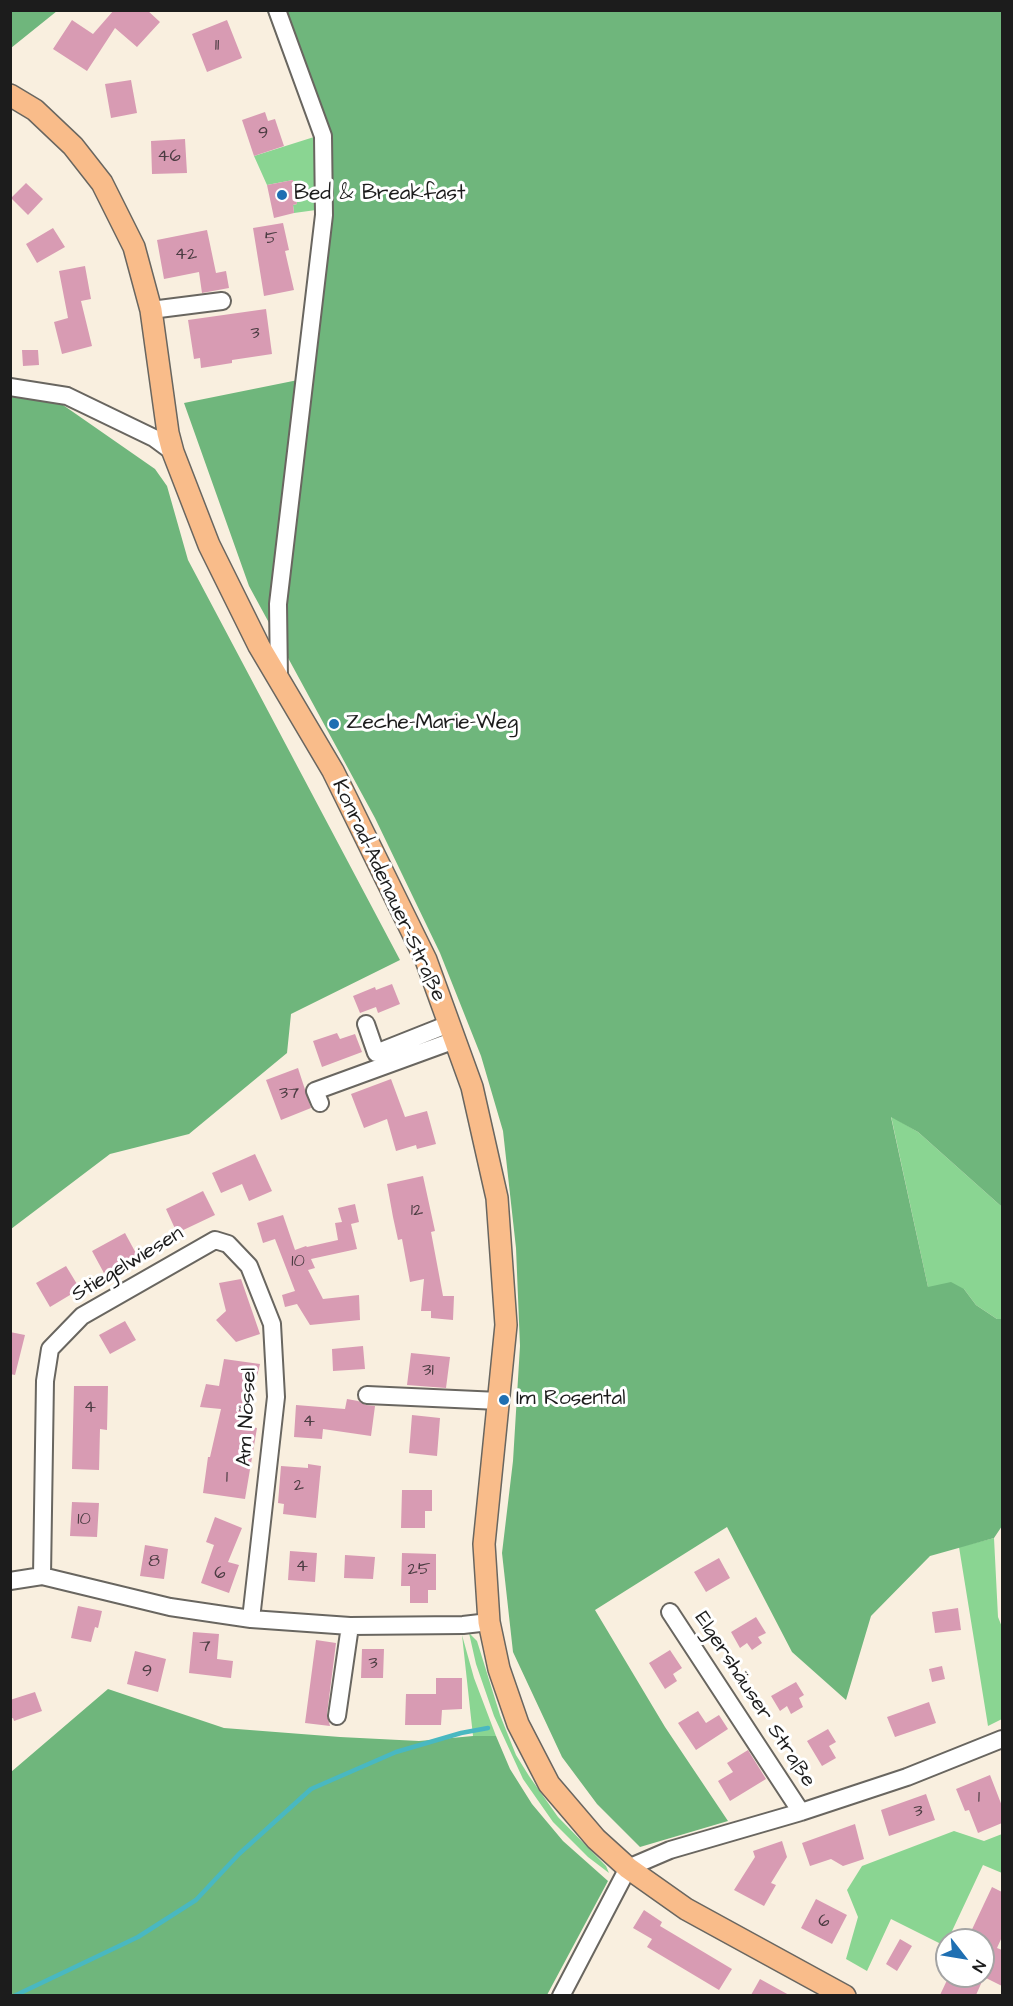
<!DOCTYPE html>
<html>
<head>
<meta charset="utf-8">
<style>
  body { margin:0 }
  #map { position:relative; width:1013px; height:2006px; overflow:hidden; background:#f9efdf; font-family:"Architects Daughter",sans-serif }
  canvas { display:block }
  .frame { position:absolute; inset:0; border:12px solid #1c1c1c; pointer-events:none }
  .north { position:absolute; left:935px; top:1928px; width:60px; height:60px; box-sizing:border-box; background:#fff; border:2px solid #a4a4a4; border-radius:50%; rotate:121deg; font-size:16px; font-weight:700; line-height:24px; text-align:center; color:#1c1c1c }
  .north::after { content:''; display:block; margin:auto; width:21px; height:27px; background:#1f6fb2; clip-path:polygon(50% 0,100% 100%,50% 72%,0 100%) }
</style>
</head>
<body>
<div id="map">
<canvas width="1013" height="2006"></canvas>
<div class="frame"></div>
<div class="north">N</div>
</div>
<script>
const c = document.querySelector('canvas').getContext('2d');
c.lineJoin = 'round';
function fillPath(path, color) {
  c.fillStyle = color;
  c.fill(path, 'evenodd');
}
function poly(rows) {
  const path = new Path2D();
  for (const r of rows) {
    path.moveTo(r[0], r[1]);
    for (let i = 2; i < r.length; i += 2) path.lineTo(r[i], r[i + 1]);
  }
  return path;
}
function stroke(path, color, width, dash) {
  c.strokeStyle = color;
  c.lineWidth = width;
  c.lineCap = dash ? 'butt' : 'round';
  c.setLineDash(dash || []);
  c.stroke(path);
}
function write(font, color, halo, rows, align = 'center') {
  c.font = font + ' "Architects Daughter",sans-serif';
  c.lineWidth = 6;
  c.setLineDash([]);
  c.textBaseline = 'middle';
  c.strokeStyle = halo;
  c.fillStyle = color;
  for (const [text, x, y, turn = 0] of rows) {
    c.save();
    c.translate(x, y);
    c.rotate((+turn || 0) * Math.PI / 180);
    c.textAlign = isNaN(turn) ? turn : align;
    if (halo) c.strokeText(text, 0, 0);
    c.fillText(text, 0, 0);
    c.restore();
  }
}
const green = poly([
  [314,137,316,210,294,213,293,205,297,204,293,180,267,185,254,156],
  [891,1116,918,1132,1002,1207,1002,1319,997,1319,976,1305,964,1289,928,1287],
  [994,1538,998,1617,1002,1627,1002,1719,988,1726,959,1547],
  [469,1633,477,1641,500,1715,516,1755,529,1776,558,1817,606,1866,609,1873,588,1857,553,1822,523,1779,494,1716,476,1664],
  [462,1635,474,1678,496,1736,473,1736],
  [954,1831,984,1841,1002,1834,1002,1873,983,1865,945,1946,891,1919,867,1971,846,1959,858,1917,847,1890,862,1866]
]);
const forest = poly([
  [11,10,57,10,57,11,11,48],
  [267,11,1002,11,1002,1207,918,1132,891,1117,928,1287,951,1282,964,1289,976,1305,997,1319,1002,1319,1002,1526,994,1538,930,1556,871,1616,846,1700,792,1652,727,1527,595,1610,665,1727,728,1821,640,1847,597,1804,562,1757,513,1652,502,1553,513,1461,520,1346,516,1248,503,1131,481,1056,440,953,375,818,249,586,184,403,298,380,316,210,314,137],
  [11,397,45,401,63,405,155,469,167,486,188,560,400,960,291,1014,287,1053,189,1134,110,1154,11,1229],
  [108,1689,224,1728,340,1737,419,1741,473,1736,496,1736,510,1769,532,1804,563,1841,608,1881,547,1995,11,1995,11,1772]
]);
const stream = poly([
  [14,1996,138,1937,196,1900,239,1854,311,1789,396,1752,461,1733,488,1728]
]);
const building = poly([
  [114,10,147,10,160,22,137,47,115,28,87,71,53,49,72,20,93,34],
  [227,20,242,58,207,72,192,34],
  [131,80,137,113,111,118,105,84],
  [265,112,268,121,275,119,284,146,254,156,242,120],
  [185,139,187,173,152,174,151,141],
  [293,180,297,204,293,205,294,213,274,218,267,185],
  [26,183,43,199,28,215,11,198],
  [283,223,289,250,285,251,294,290,264,296,253,228],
  [53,228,65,247,37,263,26,244],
  [207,230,216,273,226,271,229,288,202,293,199,272,164,279,157,240],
  [85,266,91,299,81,301,92,346,62,354,54,322,68,318,59,271],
  [266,309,272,354,232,360,232,363,201,368,200,358,194,359,188,320],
  [22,350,38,350,39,365,23,366],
  [392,984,400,1004,378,1013,376,1007,360,1013,353,996,375,987,376,990],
  [337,1033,340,1039,355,1034,362,1052,322,1067,313,1041],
  [298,1068,311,1108,281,1120,266,1080],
  [391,1079,405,1117,427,1111,436,1144,417,1149,416,1145,396,1151,387,1119,364,1128,351,1094],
  [255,1154,272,1191,249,1201,242,1184,221,1193,212,1173],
  [423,1176,435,1231,431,1232,443,1296,454,1296,453,1320,431,1318,431,1311,421,1311,424,1279,410,1282,402,1239,398,1240,393,1217,387,1184],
  [203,1191,215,1215,177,1233,166,1209],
  [355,1204,359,1222,351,1224,357,1249,311,1259,315,1268,308,1270,323,1299,359,1295,360,1320,310,1325,297,1304,285,1307,282,1295,295,1291,275,1239,263,1243,257,1223,283,1215,295,1250,306,1246,307,1247,338,1240,335,1223,342,1222,338,1208],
  [125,1233,138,1257,105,1275,92,1251],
  [66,1266,80,1289,50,1307,36,1283],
  [241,1279,260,1334,236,1342,216,1320,226,1311,219,1283],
  [125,1321,136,1340,110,1354,99,1335],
  [10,1332,25,1335,15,1375,10,1374],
  [363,1346,365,1369,333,1371,332,1349],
  [411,1353,450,1357,446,1388,407,1385],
  [224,1359,260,1364,245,1426,257,1428,245,1499,203,1493,208,1457,210,1457,221,1409,200,1407,206,1384,219,1386],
  [74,1386,108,1386,107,1430,100,1429,99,1470,72,1469],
  [347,1399,358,1401,366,1405,375,1406,371,1436,323,1429,322,1439,294,1437,296,1405,345,1409],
  [412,1415,440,1418,437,1456,409,1453],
  [308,1464,321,1466,316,1518,283,1514,284,1504,278,1503,281,1466,308,1468],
  [402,1490,432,1490,432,1511,425,1511,425,1528,401,1528],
  [72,1502,99,1503,97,1537,70,1536],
  [215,1517,242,1528,228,1562,239,1565,229,1593,201,1583,214,1545,206,1542],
  [145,1545,168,1549,164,1579,140,1576],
  [290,1551,317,1553,315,1582,288,1580],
  [402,1553,436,1554,436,1590,428,1590,428,1603,410,1603,410,1586,401,1586],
  [345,1555,375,1557,373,1579,344,1578],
  [719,1558,730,1578,706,1592,694,1572],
  [78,1606,102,1611,98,1628,95,1627,91,1642,71,1638],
  [958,1608,961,1630,935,1633,932,1612],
  [756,1617,766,1633,758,1637,762,1643,752,1650,747,1643,740,1648,731,1632],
  [193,1632,219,1634,217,1659,233,1661,231,1678,189,1673],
  [316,1640,336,1643,327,1714,330,1726,305,1723],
  [362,1649,384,1649,383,1678,361,1678],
  [670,1650,682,1668,673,1674,677,1681,665,1689,649,1663],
  [135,1651,166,1659,158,1692,127,1684],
  [942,1666,945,1679,932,1682,929,1669],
  [436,1678,462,1678,462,1709,442,1710,441,1725,405,1725,406,1694,436,1694],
  [796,1682,804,1695,799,1698,803,1707,791,1714,787,1706,780,1711,771,1696],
  [35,1692,42,1711,14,1721,13,1718,10,1719,10,1700],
  [929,1702,936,1723,895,1737,887,1717],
  [698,1711,706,1723,719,1715,728,1729,696,1750,678,1723],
  [828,1729,836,1742,829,1746,836,1758,822,1766,807,1741],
  [748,1750,766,1779,730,1801,718,1781,733,1772,727,1763],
  [990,1775,1002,1806,1002,1823,978,1833,969,1810,965,1811,956,1789],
  [926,1794,935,1820,889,1836,881,1810],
  [855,1824,864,1859,843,1866,831,1859,810,1866,802,1843],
  [782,1841,787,1857,771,1883,776,1885,764,1906,734,1890,755,1857,753,1851],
  [992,1887,1002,1892,1002,1937,997,1948,1002,1950,1002,1986,984,1977,976,1995,940,1995,949,1976,983,1976,983,1940,967,1940],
  [816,1899,847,1915,832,1944,801,1928],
  [644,1910,662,1922,660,1926,732,1969,719,1990,647,1947,652,1939,633,1928],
  [900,1939,912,1946,897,1971,886,1964],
  [760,1979,789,1995,751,1995]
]);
const minor = poly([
  [277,10,323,136,324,215,278,604,279,679],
  [151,310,222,301],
  [10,387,67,396,154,438,173,452],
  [366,1024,376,1053,449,1024],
  [320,1103,315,1091,455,1040],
  [367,1395,499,1401],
  [42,1576,45,1381,50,1349,82,1316,215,1240,228,1244,249,1266,272,1324,276,1397,251,1619],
  [10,1581,42,1576,170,1607,251,1619,350,1626,463,1625,489,1622],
  [670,1612,801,1812],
  [337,1716,350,1626],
  [561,1996,628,1868,670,1850,801,1812,907,1777,1002,1739]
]);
const major = poly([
  [10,95,35,110,73,146,102,183,134,247,151,310,168,433,173,452,209,545,259,646,333,771,426,960,472,1087,497,1198,506,1325,484,1544,489,1622,499,1669,518,1724,549,1784,596,1839,628,1868,686,1909,845,1996]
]);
const markers = [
  [282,195,6,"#1f6fb2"],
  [334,724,6,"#1f6fb2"],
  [504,1400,6,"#1f6fb2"]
];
const numberNames = [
  ["11",217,46],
  ["9",263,134],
  ["46",169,157],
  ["5",271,239],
  ["42",186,255],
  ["3",255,334],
  ["37",289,1094],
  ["12",417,1211],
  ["10",298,1262],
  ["31",428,1371],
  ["4",90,1408],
  ["4",309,1422],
  ["1",227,1478],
  ["2",299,1486],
  ["10",84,1520],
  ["8",154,1562],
  ["4",302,1567],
  ["25",419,1570],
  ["6",220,1574],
  ["7",205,1647],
  ["3",373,1664],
  ["9",147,1672],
  ["1",979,1798],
  ["3",918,1812],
  ["6",824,1922]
];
const poiNames = [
  ["Bed & Breakfast",294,195],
  ["Zeche-Marie-Weg",346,724],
  ["Im Rosental",516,1400]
];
const streetNames = [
  ["Konrad-Adenauer-Straße",388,891,65],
  ["Stiegelwiesen",128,1265,-31],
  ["Am Nössel",248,1417,-87],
  ["Elgershäuser Straße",754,1700,57]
];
fillPath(green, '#8ad592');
fillPath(forest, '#6fb67c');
stroke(stream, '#49b8c1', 4.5);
fillPath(building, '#d89bb3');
stroke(minor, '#696660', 20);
stroke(major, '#696660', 24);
stroke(minor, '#fff', 16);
stroke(major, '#f9bc8a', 21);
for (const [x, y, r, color] of markers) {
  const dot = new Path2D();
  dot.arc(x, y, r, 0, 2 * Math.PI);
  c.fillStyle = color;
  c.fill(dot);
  stroke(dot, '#fff', 2);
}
write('18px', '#4b3c42', null, numberNames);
write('21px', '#1c1c1c', '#fff', poiNames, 'left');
write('21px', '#1c1c1c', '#fff', streetNames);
</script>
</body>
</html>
